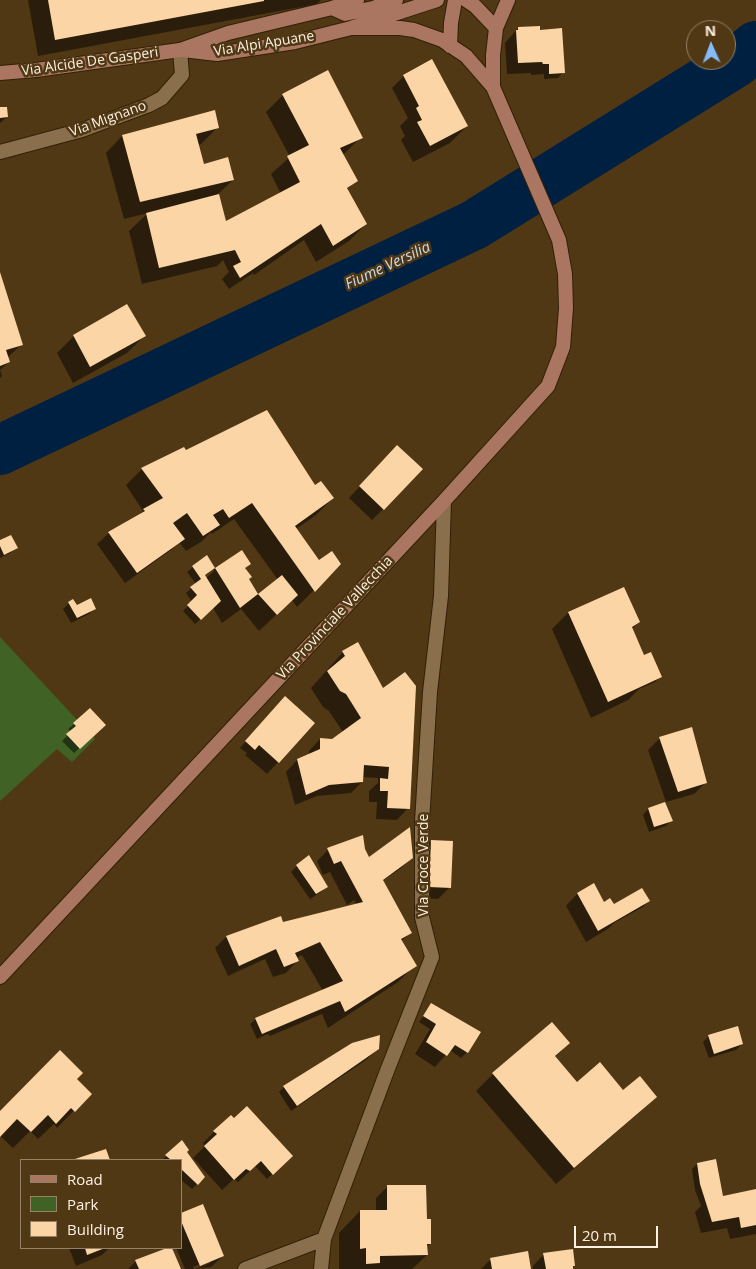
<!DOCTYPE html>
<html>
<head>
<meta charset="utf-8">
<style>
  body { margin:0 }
  #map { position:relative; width:756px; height:1269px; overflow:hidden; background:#503815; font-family:"Open Sans",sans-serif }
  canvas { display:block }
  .legend { position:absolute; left:20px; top:1159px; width:162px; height:90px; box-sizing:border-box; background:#503815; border:1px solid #968267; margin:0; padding:6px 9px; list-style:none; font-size:15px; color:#fef1e2 }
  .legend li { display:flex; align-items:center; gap:10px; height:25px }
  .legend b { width:25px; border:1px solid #968267 }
  .north { position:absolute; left:686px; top:20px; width:50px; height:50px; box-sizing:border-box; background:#503815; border:1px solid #968267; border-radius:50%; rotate:358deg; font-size:14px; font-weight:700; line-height:20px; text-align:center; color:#fef1e2 }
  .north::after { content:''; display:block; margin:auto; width:18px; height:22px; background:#85bbfb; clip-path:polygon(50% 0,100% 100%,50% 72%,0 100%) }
  .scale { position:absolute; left:574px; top:1226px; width:84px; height:22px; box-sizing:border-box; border:2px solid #fef1e2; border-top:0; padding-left:6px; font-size:15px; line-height:18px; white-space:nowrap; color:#fef1e2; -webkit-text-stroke:4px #503815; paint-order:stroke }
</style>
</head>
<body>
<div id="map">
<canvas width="756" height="1269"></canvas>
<ul class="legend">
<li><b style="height:6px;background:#aa7662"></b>Road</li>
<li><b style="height:14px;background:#406224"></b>Park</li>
<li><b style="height:14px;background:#fbd5a5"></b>Building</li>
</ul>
<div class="north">N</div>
<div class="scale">20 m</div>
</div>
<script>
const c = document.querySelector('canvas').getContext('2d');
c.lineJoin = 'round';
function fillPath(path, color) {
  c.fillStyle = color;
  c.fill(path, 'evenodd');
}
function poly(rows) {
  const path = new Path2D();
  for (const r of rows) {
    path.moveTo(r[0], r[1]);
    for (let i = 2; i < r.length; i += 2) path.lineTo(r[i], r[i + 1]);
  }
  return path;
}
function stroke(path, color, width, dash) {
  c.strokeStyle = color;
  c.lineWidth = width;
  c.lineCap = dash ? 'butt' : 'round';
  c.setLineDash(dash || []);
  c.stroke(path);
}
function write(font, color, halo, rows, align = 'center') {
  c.font = font + ' "Open Sans",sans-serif';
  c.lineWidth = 5;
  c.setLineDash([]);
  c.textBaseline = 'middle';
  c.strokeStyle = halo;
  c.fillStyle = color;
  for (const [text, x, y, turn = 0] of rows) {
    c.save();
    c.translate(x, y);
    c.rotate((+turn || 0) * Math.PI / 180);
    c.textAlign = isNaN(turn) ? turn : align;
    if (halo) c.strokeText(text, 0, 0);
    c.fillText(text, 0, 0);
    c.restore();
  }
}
const green = poly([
  [0,637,95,739,72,762,57,749,0,801]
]);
const shadow = poly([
  [28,0,321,0,317,4,38,56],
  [518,28,539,31,563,72,558,78,544,79,544,74,531,75,531,73,507,74,505,43],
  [432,61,467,126,450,143,413,162,401,140,405,136,400,126,408,118,392,88,404,76],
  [283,95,361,137,343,155,356,181,346,190,366,224,349,241,316,262,304,240,254,275,253,273,229,289,222,279,229,272,223,260,217,266,142,284,129,231,148,213,124,219,106,153,122,136,218,127,201,144,198,145,203,165,233,180,218,194,226,222,281,194,271,174,290,157,266,112],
  [0,109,7,117,0,123],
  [0,274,21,345,7,358,9,362,0,370,2,376,0,378],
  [74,336,144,336,127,353,73,383,57,353],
  [186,451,315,487,333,498,316,515,296,529,318,562,340,564,297,607,292,600,259,631,241,609,222,623,213,608,195,624,183,611,192,602,186,593,196,584,187,572,206,556,214,569,242,552,248,580,258,595,278,580,234,519,212,534,211,532,201,542,186,551,179,542,171,550,125,583,97,544,109,533,138,516,143,511,126,485,142,469],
  [213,569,214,571,205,579,204,576],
  [386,458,383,509,372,520,349,498],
  [0,542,16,548,10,553,0,558],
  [69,603,76,607,95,608,89,614,71,623,63,609],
  [568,613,639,622,632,629,643,655,661,676,655,682,639,689,628,700,591,718,552,629],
  [357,644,408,808,397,820,376,819,377,802,369,802,369,791,378,783,378,778,362,777,362,782,351,793,317,796,295,805,286,772,297,760,309,755,309,751,320,739,332,740,343,732,329,711,323,707,311,688,343,652],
  [274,709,314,723,267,774,245,755,247,753,240,748],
  [74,724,104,725,74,753,62,741,71,732,68,729],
  [691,728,705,783,694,794,666,802,648,750,659,739],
  [648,809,671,820,666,826,649,832,643,815],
  [432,841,450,887,438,899,418,898,420,853],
  [364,849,369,859,412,858,400,869,382,881,411,933,401,941,415,965,398,982,328,1028,322,1014,270,1036,268,1034,257,1039,250,1024,256,1019,323,991,302,955,296,958,297,961,286,973,273,977,265,959,228,976,215,948,226,937,280,918,283,924,357,905,354,900,347,905,330,872,323,875,317,861,328,850],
  [297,866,327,886,321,892,310,899,291,872],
  [593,885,604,904,613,907,648,901,643,907,614,923,608,929,586,942,566,906,577,894],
  [432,1005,467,1052,461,1058,450,1050,435,1067,415,1054,430,1029,419,1022],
  [709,1036,742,1044,736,1050,709,1058,703,1042],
  [569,1043,554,1058,577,1084,656,1096,639,1113,556,1184,476,1091,493,1074],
  [378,1049,366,1060,291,1111,279,1092,284,1087],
  [75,1079,90,1094,57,1128,54,1124,38,1139,30,1131,13,1148,0,1136,0,1113],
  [214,1132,291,1156,267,1179,255,1166,238,1182,234,1179,222,1190,193,1158,205,1146,203,1143],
  [182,1142,185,1152,204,1177,192,1189,181,1180,181,1160,162,1160],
  [697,1164,718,1198,756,1191,756,1234,730,1239,727,1228,701,1233,695,1212,701,1206,695,1190,692,1169],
  [387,1187,426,1219,430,1244,426,1247,427,1255,412,1269,339,1269,339,1233,360,1211,376,1211,376,1198],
  [181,1215,223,1256,211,1267,195,1269,210,1263,210,1260,193,1267,194,1269,185,1269,176,1248,181,1248],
  [69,1248,109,1248,102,1255,76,1266],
  [171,1248,179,1269,128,1269,136,1261],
  [544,1254,574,1265,572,1269,533,1269,533,1266],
  [491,1259,530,1269,481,1269]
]);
const river = poly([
  [0,450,474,225,735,63,756,46]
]);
const building = poly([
  [48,0,264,0,264,1,55,40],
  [540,26,540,30,562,28,565,73,549,74,549,64,543,64,542,62,518,63,516,30,518,30,518,27],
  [432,59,468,126,430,146,417,122,422,120,416,108,419,106,403,75],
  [328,70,363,138,340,148,358,181,347,188,367,224,333,246,321,224,240,278,233,266,241,262,235,250,159,268,146,213,219,194,226,221,300,182,287,156,309,145,282,94],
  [0,107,7,107,8,117,0,118],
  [215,110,219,128,196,134,204,164,228,157,234,180,140,202,122,135],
  [0,272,23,345,6,350,10,362,0,366],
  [127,304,146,336,90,367,73,335],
  [267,410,315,485,321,481,334,498,295,526,319,560,332,551,341,564,315,592,252,503,229,518,223,509,213,515,220,525,203,536,187,513,173,523,185,539,137,573,108,532,145,511,143,509,163,498,141,468,184,447,186,450],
  [397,445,423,469,384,510,359,486],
  [11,535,18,548,4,555,0,546,0,540],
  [242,550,251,564,245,568,252,577,249,579,258,594,282,575,298,595,277,615,258,594,240,608,215,568],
  [207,555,215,568,205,575,221,601,201,620,187,605,197,595,190,587,201,579,192,566],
  [624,587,640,622,632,627,644,655,651,652,662,677,608,702,568,612],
  [91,598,96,609,77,618,68,602,73,599,77,605],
  [358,642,383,688,405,672,416,686,410,809,387,808,388,791,380,791,380,778,388,779,389,767,364,765,363,782,329,785,306,795,297,759,320,749,320,738,332,739,361,718,346,694,340,691,327,671,345,656,342,651],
  [285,696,315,723,279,763,259,745,255,750,245,741],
  [90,708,106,725,80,749,66,734,76,726,73,723],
  [692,727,707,783,678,792,659,737],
  [665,802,673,821,654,827,648,808],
  [410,827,413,858,383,880,412,933,401,939,417,966,345,1012,340,1001,262,1034,255,1018,343,981,320,942,295,953,299,961,284,967,276,949,239,966,226,936,281,916,283,922,363,902,341,861,334,864,327,848,363,835,365,849,369,857],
  [431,840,453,841,451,888,429,887],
  [309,855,328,887,316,894,296,865],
  [594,883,604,902,610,898,614,904,642,888,650,901,598,931,577,893],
  [431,1003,481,1032,468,1053,455,1045,447,1056,426,1042,436,1024,423,1016],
  [552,1022,570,1043,555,1056,577,1082,600,1062,623,1090,640,1076,657,1097,574,1168,492,1073],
  [738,1026,743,1044,714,1054,708,1035],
  [380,1035,379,1049,297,1106,283,1086,352,1043],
  [60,1050,83,1073,77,1079,92,1094,75,1112,71,1108,56,1124,48,1115,31,1132,17,1119,0,1137,0,1111],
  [247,1106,293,1156,273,1175,261,1161,250,1171,246,1169,234,1180,204,1146,217,1134,213,1131,231,1115,234,1118],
  [182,1140,189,1150,187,1152,205,1177,198,1185,181,1169,181,1160,171,1160,165,1155],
  [106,1149,110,1160,72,1160,81,1157],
  [716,1159,723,1196,756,1189,756,1225,741,1228,739,1217,712,1222,700,1184,697,1163],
  [387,1185,426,1185,427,1219,431,1219,431,1244,427,1244,428,1255,380,1256,380,1263,366,1264,366,1248,360,1249,360,1210,387,1210],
  [203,1204,224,1256,200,1266,181,1221,181,1213],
  [85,1248,105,1248,87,1255],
  [167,1248,172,1248,181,1269,139,1269,135,1260],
  [573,1249,575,1266,573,1266,573,1269,546,1269,543,1253],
  [528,1251,531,1269,492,1269,490,1258]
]);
const minor = poly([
  [0,152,82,130,149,105,162,98,182,75,180,50],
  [245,1269,324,1239],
  [321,1269,324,1239,387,1071,432,957,422,917,422,822,430,692,441,596,444,501]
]);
const secondary = poly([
  [466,0,475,6,496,28],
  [332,8,345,14,373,8,396,0],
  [450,46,451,23,455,0],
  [183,50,217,54,295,42,351,28,437,0],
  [0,73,36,70,180,50,228,33,332,8,357,0],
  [493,87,493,55,496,28,508,0],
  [0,977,444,501,548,386,563,347,566,308,565,274,559,240,493,87,466,56,442,40,414,30,400,28,351,28]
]);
const streetNames = [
  ["Via Alpi Apuane",264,44,-9],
  ["Via Alcide De Gasperi",90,62,-8],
  ["Via Mignano",108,119,-20],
  ["Via Provinciale Vallecchia",335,618,-47],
  ["Via Croce Verde",424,865,-90]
];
const waterNames = [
  ["Fiume Versilia",388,266,-25]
];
fillPath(green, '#406224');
fillPath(shadow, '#0007');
stroke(river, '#002042', 50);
fillPath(building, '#fbd5a5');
stroke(minor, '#322006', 16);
stroke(secondary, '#322006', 16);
stroke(minor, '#8a6f4c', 14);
stroke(secondary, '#aa7662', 14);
write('14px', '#fef1e2', '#503815', streetNames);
write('italic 15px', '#cbdbed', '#503815', waterNames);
</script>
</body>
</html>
